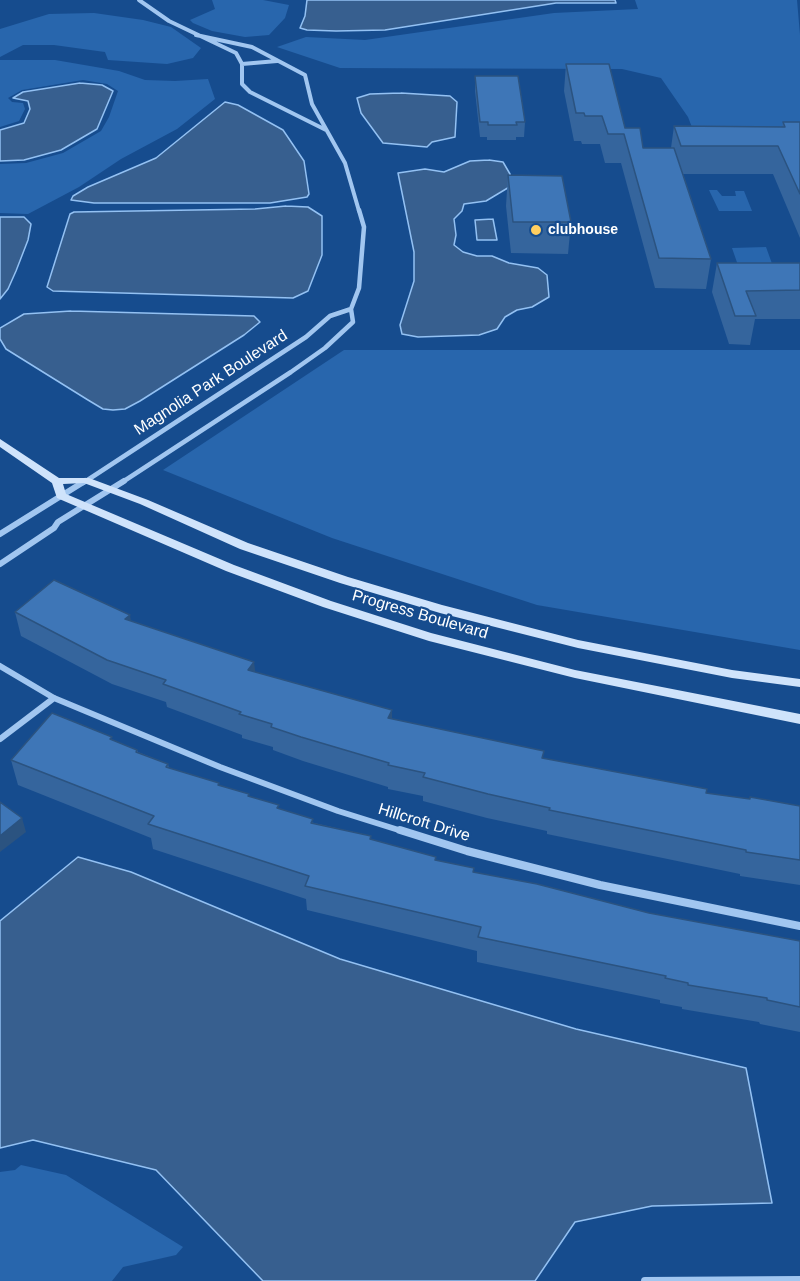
<!DOCTYPE html>
<html>
<head>
<meta charset="utf-8">
<style>
  body { margin:0 }
  canvas { display:block; background:#164c8e }
</style>
</head>
<body>
<canvas width="800" height="1281"></canvas>
<script>
const c = document.querySelector('canvas').getContext('2d');
c.lineJoin = 'round';
function fillPath(path, color) {
  c.fillStyle = color;
  c.fill(path, 'evenodd');
}
function poly(rows) {
  const path = new Path2D();
  for (const r of rows) {
    path.moveTo(r[0], r[1]);
    for (let i = 2; i < r.length; i += 2) path.lineTo(r[i], r[i + 1]);
  }
  return path;
}
function stroke(path, color, width, dash) {
  c.strokeStyle = color;
  c.lineWidth = width;
  c.lineCap = dash ? 'butt' : 'round';
  c.setLineDash(dash || []);
  c.stroke(path);
}
function write(font, color, halo, rows, align = 'center') {
  c.font = font + ' Helvetica,sans-serif';
  c.lineWidth = 4.5;
  c.setLineDash([]);
  c.textBaseline = 'middle';
  c.strokeStyle = halo;
  c.fillStyle = color;
  for (const [text, x, y, turn = 0] of rows) {
    c.save();
    c.translate(x, y);
    c.rotate((+turn || 0) * Math.PI / 180);
    c.textAlign = isNaN(turn) ? turn : align;
    if (halo) c.strokeText(text, 0, 0);
    c.fillText(text, 0, 0);
    c.restore();
  }
}
const green = poly([
  [212,0,263,0,289,5,285,18,269,35,245,37,212,31,193,23,190,20,215,9],
  [635,0,797,0,800,35,800,135,695,135,688,117,661,78,622,69,340,68,277,47,306,37,365,40,554,13,638,9],
  [94,13,143,20,171,27,201,48,193,58,167,64,108,60,105,52,54,45,23,45,0,57,0,29,49,14],
  [0,60,55,60,119,71,145,80,175,81,208,79,215,99,177,129,121,159,79,187,28,214,0,213,0,164,26,163,63,153,101,131,109,117,118,91,107,84,83,80,22,90,8,98,12,102,23,103,25,109,19,121,0,127],
  [709,190,717,190,722,196,736,196,735,191,744,191,752,211,719,211],
  [766,247,775,272,740,271,732,248],
  [344,350,800,350,800,650,537,605,332,538,163,470],
  [21,1165,66,1175,183,1247,176,1255,123,1267,112,1281,0,1281,0,1172,15,1170]
]);
const water = poly([
  [307,0,615,0,616,3,556,3,385,30,336,31,307,30,300,28,305,16,307,0],
  [80,83,102,85,113,91,97,129,61,150,24,160,0,161,0,130,24,123,30,109,28,101,13,98,23,92,80,83],
  [401,93,450,96,457,102,455,137,432,142,427,147,383,143,361,113,357,98,370,94,401,93],
  [225,102,238,105,283,130,304,161,309,194,307,197,270,203,94,203,71,200,73,196,88,187,156,158,225,102],
  [489,160,503,162,510,174,511,186,486,201,464,204,462,211,454,219,456,235,454,245,463,252,477,256,492,256,509,263,538,268,547,275,549,297,532,307,517,310,505,317,497,329,479,335,418,337,402,334,400,325,414,281,414,252,398,173,425,169,444,172,470,161,489,160],
  [286,206,308,207,322,216,322,255,308,291,293,298,53,291,47,287,70,214,74,212,255,209,286,206],
  [0,217,24,217,31,224,28,240,16,271,8,289,0,299,0,217],
  [493,219,497,240,477,240,475,220,493,219],
  [71,311,254,316,260,322,244,335,140,401,125,409,113,410,103,409,88,400,6,349,0,339,0,328,24,314,71,311],
  [78,857,131,872,340,959,576,1029,746,1068,772,1203,652,1206,575,1222,535,1281,263,1281,156,1170,33,1140,0,1148,0,921,78,857]
]);
const minorFar3 = poly([
  [139,0,169,21,236,53,242,64,242,84,250,92,326,130],
  [196,35,252,47,305,75,312,104,345,163,359,211],
  [242,64,277,61]
]);
const minorFar2 = poly([
  [83,483,306,337,330,316,351,309],
  [121,483,291,372,325,348,353,322,351,309,359,288,364,227,359,210]
]);
const minorFar1 = poly([
  [0,534,85,481],
  [0,564,54,528,58,522,124,481],
  [0,666,54,698,220,767,338,811,405,832],
  [0,739,54,698]
]);
const minor = poly([
  [400,830,467,851,600,885,800,926],
  [645,1281,800,1280]
]);
const secondary = poly([
  [0,439,59,478,89,478,148,500,248,543,348,577,442,605,578,640,732,670,800,679,800,687,732,678,578,648,440,613,340,583,240,549,140,504,84,483,63,484,66,494,234,565,331,601,431,633,575,670,800,714,800,724,575,678,429,641,323,607,226,571,57,498,52,483,0,447,0,439]
]);
const wall = poly([
  [566,64,643,148,671,148,674,126,782,127,783,122,800,122,800,238,773,174,683,174,711,259,706,289,655,288,621,163,605,163,600,144,582,144,581,141,574,141,564,91],
  [475,76,525,122,524,137,516,137,516,140,487,140,487,137,480,137,475,91],
  [508,175,571,222,568,254,511,253,506,206],
  [717,263,800,263,800,319,755,319,750,345,729,344,712,292],
  [15,612,131,621,255,672,392,719,543,758,706,793,800,806,800,885,740,876,740,874,547,834,547,831,487,818,423,801,423,796,388,789,388,787,303,761,273,750,273,747,242,738,242,735,167,707,166,702,112,684,21,636],
  [112,740,137,750,138,752,168,764,169,768,219,783,219,785,314,823,371,836,371,839,436,857,436,860,473,872,649,913,800,941,800,1032,760,1024,759,1022,682,1009,682,1007,660,1003,660,1000,477,962,477,951,307,910,306,899,153,849,151,838,18,785,11,760]
]);
const shadedWall = poly([
  [130,615,134,639,125,619],
  [254,662,257,686,248,670],
  [392,710,392,734,388,718],
  [22,818,26,832,0,852,0,836]
]);
const building = poly([
  [566,64,609,64,625,128,640,128,643,148,674,148,711,259,659,258,624,134,608,134,602,116,585,116,584,113,576,113,566,64],
  [475,76,518,76,525,122,516,122,517,125,488,125,488,122,480,122,475,76],
  [783,122,800,122,800,194,778,146,681,146,674,126,785,127,783,122],
  [508,175,562,176,571,222,513,222,508,175],
  [717,263,800,263,800,290,746,291,756,316,735,316,717,263],
  [54,580,130,615,125,619,254,662,248,670,392,710,388,718,544,751,542,758,707,789,706,793,750,799,750,797,800,806,800,860,746,852,746,850,549,810,550,808,488,794,423,777,425,773,388,765,389,763,301,737,271,727,272,724,239,714,241,712,163,684,166,680,107,660,15,612,54,580],
  [52,713,112,737,110,739,137,750,136,752,168,764,166,767,219,783,218,785,249,794,248,796,279,805,277,808,313,819,311,823,371,836,370,839,436,857,435,860,474,868,473,872,537,884,649,913,800,941,800,1007,767,1000,767,998,688,985,688,983,665,978,666,976,478,937,481,927,305,886,309,876,148,824,154,816,11,760,52,713],
  [0,802,22,818,0,836,0,802]
]);
const markers = [
  [536,230,6,"#ffce60"]
];
const farPoinames = [
  ["clubhouse",548,230]
];
const streetNames = [
  ["Magnolia Park Boulevard",211,383,-33],
  ["Progress Boulevard",420,615,16],
  ["Hillcroft Drive",424,823,17]
];
fillPath(green, '#2866ad');
fillPath(water, '#375f8f');
stroke(water, '#93c1f3', 1.5);
stroke(minorFar3, '#a1c6f0', 4);
stroke(minorFar2, '#a1c6f0', 4.5);
stroke(minorFar1, '#a1c6f0', 6);
stroke(minor, '#a1c6f0', 8);
fillPath(secondary, '#cfe3fb');
fillPath(wall, '#35659d');
fillPath(shadedWall, '#2b5380');
fillPath(building, '#3e76b7');
stroke(building, '#2b5380', 1.5);
for (const [x, y, r, color] of markers) {
  const dot = new Path2D();
  dot.arc(x, y, r, 0, 2 * Math.PI);
  c.fillStyle = color;
  c.fill(dot);
  stroke(dot, '#164c8e', 2);
}
write('bold 14px', '#fff', '#164c8e', farPoinames, 'left');
write('16px', '#fff', '#164c8e', streetNames);
</script>
</body>
</html>
